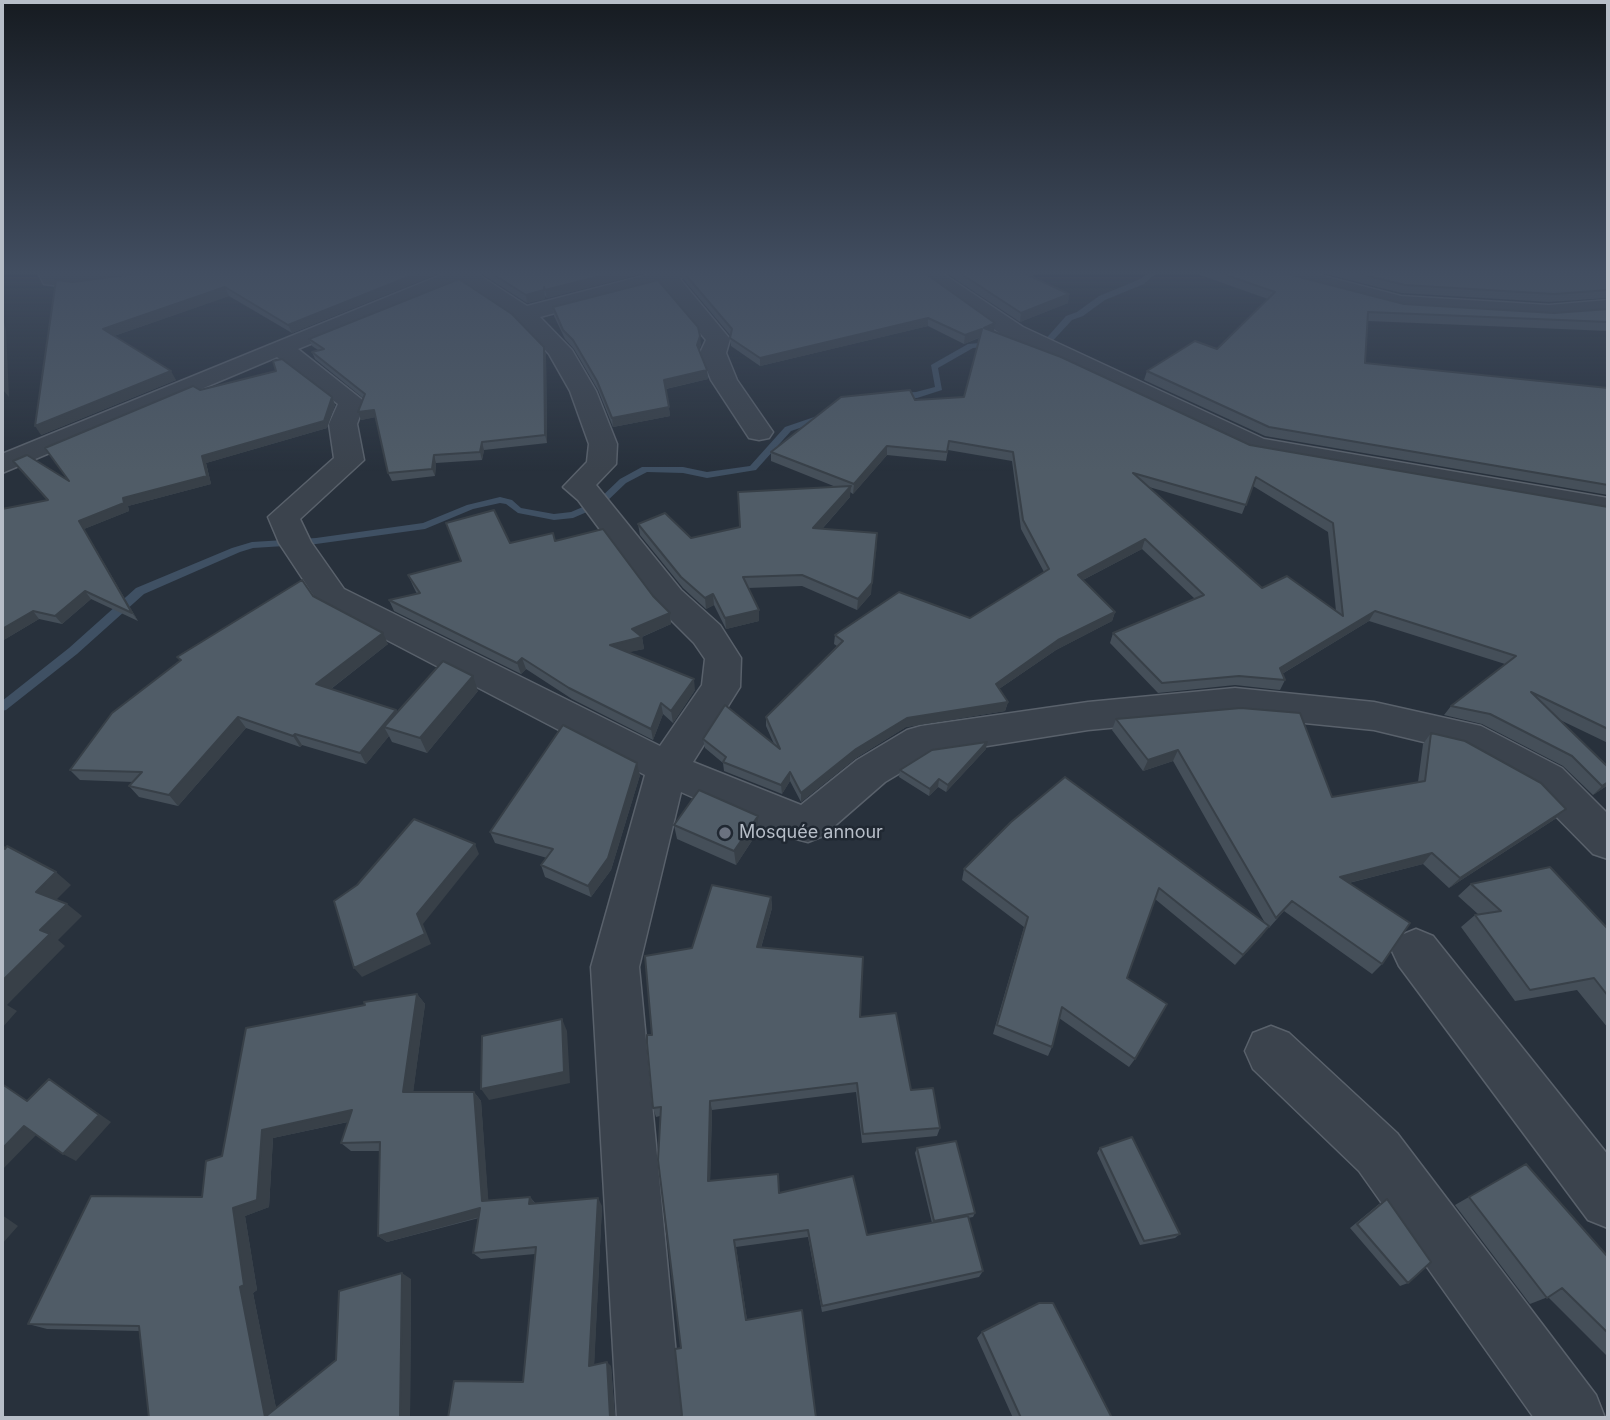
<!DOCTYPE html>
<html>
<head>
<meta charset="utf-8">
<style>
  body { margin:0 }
  #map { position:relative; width:1610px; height:1420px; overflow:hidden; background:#28313c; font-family:Inter,sans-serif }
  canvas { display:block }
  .frame { position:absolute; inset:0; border:4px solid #b7bec8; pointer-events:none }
</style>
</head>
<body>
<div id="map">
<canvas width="1610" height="1420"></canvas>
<div class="frame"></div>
</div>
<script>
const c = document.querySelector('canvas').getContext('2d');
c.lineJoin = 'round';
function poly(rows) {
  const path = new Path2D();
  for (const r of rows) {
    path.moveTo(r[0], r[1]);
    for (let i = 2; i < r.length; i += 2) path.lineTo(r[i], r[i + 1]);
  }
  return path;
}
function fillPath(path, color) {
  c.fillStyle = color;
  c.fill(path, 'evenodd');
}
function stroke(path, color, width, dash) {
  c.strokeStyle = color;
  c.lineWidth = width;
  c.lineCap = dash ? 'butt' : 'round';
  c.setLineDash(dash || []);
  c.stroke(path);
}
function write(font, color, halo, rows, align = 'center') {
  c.font = font + ' Inter,sans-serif';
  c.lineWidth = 5;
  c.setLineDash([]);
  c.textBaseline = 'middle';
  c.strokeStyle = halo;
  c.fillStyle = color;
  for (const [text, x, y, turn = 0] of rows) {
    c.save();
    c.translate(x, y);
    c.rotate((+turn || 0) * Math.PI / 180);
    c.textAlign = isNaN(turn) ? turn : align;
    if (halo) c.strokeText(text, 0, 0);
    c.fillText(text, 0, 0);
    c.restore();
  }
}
const stream = poly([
  [1149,273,1157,273,1144,284,1105,300,1083,316,1072,320,1048,346,1037,346,1033,344,1043,342,1066,316,1077,312,1099,296,1138,280,1149,273],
  [991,342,995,344,994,346,973,348,938,368,942,390,917,398,896,399,892,396,896,393,916,392,935,387,931,365,968,344,991,342],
  [826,413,830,416,829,418,791,431,756,470,707,478,683,473,647,472,626,483,603,505,573,518,554,520,518,513,506,504,500,503,473,509,425,529,316,544,253,548,240,552,144,594,77,654,6,710,2,711,2,701,69,648,136,588,232,548,252,542,316,538,423,523,467,505,500,497,512,500,521,508,554,514,571,512,597,501,620,479,642,467,683,467,707,472,750,466,785,427,826,413]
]);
const street = poly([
  [38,273,77,274,148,273,137,280,77,288,44,284,38,273],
  [446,273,476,273,527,306,654,273,689,273,680,279,730,339,726,353,737,380,773,432,769,438,759,440,749,438,711,380,700,353,706,340,660,285,540,317,572,350,596,391,617,444,616,464,596,485,681,590,720,625,741,658,740,687,693,762,801,805,857,760,907,730,921,726,1088,702,1235,688,1374,702,1481,726,1562,768,1608,814,1608,859,1593,854,1532,792,1457,750,1374,730,1235,716,1088,730,930,755,885,782,823,836,808,842,773,833,681,792,639,967,682,1418,617,1418,591,967,645,775,320,605,279,543,268,517,334,458,329,424,338,404,277,357,2,473,2,454,446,273],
  [461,283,515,319,549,354,570,391,589,444,587,462,563,487,578,500,657,606,694,643,705,659,702,685,660,746,344,589,311,542,300,519,364,460,357,424,365,402,298,349,461,283],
  [917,273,942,273,1023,327,1264,439,1608,498,1608,516,1247,452,1005,337,917,273],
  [1277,273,1312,273,1401,296,1549,305,1608,300,1608,314,1549,319,1400,310,1280,278,1277,273],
  [1416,929,1433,936,1608,1155,1608,1228,1588,1220,1399,966,1392,951,1399,936,1416,929],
  [1271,1026,1289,1033,1397,1133,1596,1395,1605,1418,1534,1418,1359,1171,1253,1069,1245,1051,1253,1033,1271,1026]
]);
const wall = poly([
  [440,273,292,333,229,296,114,336,176,380,41,435,73,282,133,274],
  [480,273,645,273,547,298,545,296,545,299,527,303],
  [683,273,925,273,994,332,1250,445,1608,507,1608,743,1558,719,1608,785,1593,795,1563,766,1482,724,1444,715,1451,706,1505,664,1369,621,1282,674,1285,680,1280,690,1235,685,1158,693,1110,643,1113,633,1195,599,1142,549,1083,580,1115,612,1112,621,1056,650,999,689,1008,702,1005,711,906,727,856,758,801,802,790,781,782,794,724,771,723,763,705,748,703,739,774,744,766,726,766,717,837,646,834,644,835,635,970,618,1044,572,1021,529,1012,461,948,450,946,461,887,455,853,494,850,492,850,497,823,528,871,594,857,610,802,586,748,588,759,621,726,629,714,605,706,609,683,588,640,535,638,524,691,538,740,527,836,487,771,461,771,452,915,400,964,397,979,338,964,344,928,326,760,366,731,346,730,335,684,280],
  [1253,486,1328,532,1336,611,1262,588,1149,487,1242,514],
  [946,273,1042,273,1031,276,1069,294,1068,303,1020,322],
  [1194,273,1284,273,1404,304,1554,313,1608,309,1608,331,1368,321,1365,363,1608,388,1608,495,1265,436,1144,380,1147,371,1217,349,1268,299],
  [1321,273,1608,273,1608,298,1549,302,1401,293],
  [553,307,701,344,699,350,707,370,708,379,666,389,670,416,613,427,598,390,574,349,565,339,554,316],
  [309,339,544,347,546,355,547,443,484,450,482,460,436,463,435,476,392,481,388,473,375,417,361,420,358,412,363,398,315,359,312,352,318,350,312,346],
  [200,390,332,397,335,405,327,428,206,463,211,484,128,506,129,511,84,529,138,621,91,599,62,624,39,619,2,641,2,509,47,500,13,461,69,481],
  [446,523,510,543,555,541,653,596,670,613,671,624,642,637,644,649,628,652,695,690,673,723,663,714,653,740,572,699,526,669,521,674,394,611,389,600,417,594,413,586,408,575,461,561],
  [313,596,388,644,331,689,396,710,398,712,478,691,427,753,392,742,389,736,366,764,302,745,300,747,246,728,178,806,139,797,129,786,133,782,80,780,70,770,180,661,177,657],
  [1116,719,1332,797,1418,782,1423,744,1431,733,1566,809,1555,819,1449,888,1423,864,1349,883,1382,964,1372,974,1284,911,1269,928,1268,927,1235,965,1155,899,1127,978,1135,1059,1129,1067,1059,1018,1052,1047,1048,1056,993,1034,1024,927,962,880,964,869,1011,822,1265,923,1173,761,1143,771,1112,730],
  [986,749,946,792,938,787,929,796,899,777,900,770],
  [640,775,611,870,591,897,545,877,541,865,547,858,495,843,490,832],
  [758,816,759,830,736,865,677,839,674,825],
  [1471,884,1608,929,1608,1028,1577,990,1515,1001,1461,927,1475,915,1478,914,1458,896],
  [771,897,772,908,761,948,860,1017,911,1090,940,1128,937,1136,862,1143,856,1092,712,1110,710,1181,779,1193,867,1235,932,1223,915,1153,917,1148,975,1213,973,1217,968,1218,983,1271,979,1277,822,1312,808,1237,736,1247,747,1320,816,1418,448,1418,523,1382,535,1254,481,1259,473,1253,479,1218,387,1242,378,1236,380,1151,351,1151,341,1143,348,1122,273,1138,269,1207,245,1216,257,1290,253,1293,276,1408,336,1360,411,1279,410,1418,149,1418,139,1331,47,1329,28,1324,202,1197,222,1156,365,1005,417,994,425,1004,413,1092,474,1092,481,1101,488,1201,530,1197,536,1204,602,1206,594,1364,611,1366,615,1417,679,1418,682,1415,681,1348,660,1116,656,1117,653,1108,652,1035,692,948],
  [1100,1148,1180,1234,1175,1238,1140,1245,1097,1153],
  [1526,1164,1608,1257,1608,1357,1548,1297,1530,1304,1455,1205],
  [1387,1199,1408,1283,1400,1286,1350,1228,1379,1204],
  [982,1332,1112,1418,1013,1418,977,1338]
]);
const shadedWall = poly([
  [418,273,440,273,292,333,288,325],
  [612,273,645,273,547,298,545,290],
  [1021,273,1042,273,1020,279],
  [225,287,229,296,108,338,103,329],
  [544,287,545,299,527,303,526,295],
  [1069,294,1068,303,1020,322,1021,313],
  [2,315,6,330,9,397,3,390],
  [928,318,928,326,760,366,760,358],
  [995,323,994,332,984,328],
  [982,329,980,337,964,344,965,335],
  [700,336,701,344,698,354,697,345],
  [544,347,546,355,547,443,545,435],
  [707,370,708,379,665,389,664,380],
  [171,371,176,380,41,435,35,426],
  [332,397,335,405,327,428,206,463,211,484,128,506,129,511,84,529,138,621,132,613,79,521,202,456],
  [669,407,670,416,613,427,612,418],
  [374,410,377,417,361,420,358,412],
  [482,442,484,450,482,460,480,452],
  [887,446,887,455,853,494,854,484],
  [434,455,436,463,435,476,432,469],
  [851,486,850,497,813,539,813,528],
  [1145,539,1142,549,1075,584,1078,575],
  [877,544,871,594,857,610,858,599],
  [85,591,91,599,62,624,55,616],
  [713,594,714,605,706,609,705,598],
  [759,610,759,621,726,629,725,618],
  [33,611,39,619,2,641,2,629],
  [1375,611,1369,621,1275,678,1280,668],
  [1115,612,1112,621,1056,650,993,693,996,684,1058,640],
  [670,613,671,624,639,638,642,637,644,649,612,656,610,645,632,629],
  [383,633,388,644,323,695,316,684],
  [522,658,526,669,521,674,517,663],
  [473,676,478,691,427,753,420,738],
  [694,679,695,690,673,723,671,711],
  [1008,702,1005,711,906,727,856,758,801,802,801,793,856,749,907,718],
  [661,703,663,714,653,740,651,729],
  [396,710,402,721,384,727,389,736,366,764,360,753],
  [238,717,246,728,178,806,169,795],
  [295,734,302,745,300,747,293,736],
  [987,742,986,749,946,792,948,785],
  [1178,750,1173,761,1143,771,1148,760],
  [637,763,640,775,611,870,591,897,588,886],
  [790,772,790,781,782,794,781,785],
  [939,779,938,787,929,796,930,789],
  [1608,782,1608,785,1593,795,1602,786],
  [1566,809,1555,819,1449,888,1460,878],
  [758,816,759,830,736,865,734,851],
  [475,844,479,854,423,924,431,944,362,977,354,968,417,914],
  [1432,853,1423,864,1332,887,1340,877],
  [56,872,71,885,51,905,36,892],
  [771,897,772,908,758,958,757,947],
  [67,904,82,916,58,940,65,946,7,1005,17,1011,2,1028,2,981,40,930],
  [1269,926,1262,936,1235,965,1243,955],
  [417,994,425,1004,412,1101,403,1092],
  [562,1019,567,1031,570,1083,489,1100,481,1089],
  [49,1079,111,1122,76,1161,63,1154],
  [474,1092,481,1101,489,1209,482,1201],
  [710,1101,712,1110,710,1189,708,1181],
  [352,1110,361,1119,273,1138,269,1207,245,1216,257,1290,253,1293,278,1418,265,1417,240,1287,233,1208,262,1130],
  [24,1126,38,1133,2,1170,2,1149],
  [530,1197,536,1205,529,1204],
  [598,1198,602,1206,594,1370,589,1366],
  [480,1208,487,1215,387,1242,378,1236],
  [2,1215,18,1226,2,1244],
  [402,1273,411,1279,410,1418,400,1418],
  [607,1362,611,1366,615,1418,610,1417]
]);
const building = poly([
  [136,273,418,273,288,325,225,287,103,329,171,371,35,426,56,280,73,282,133,274,136,273],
  [491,273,612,273,545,290,544,287,544,290,526,295,491,273],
  [684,273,925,273,995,323,984,328,1061,357,1250,445,1608,507,1608,729,1531,692,1608,767,1608,782,1602,786,1572,756,1490,714,1451,706,1516,656,1375,611,1280,668,1285,680,1239,676,1162,683,1113,633,1204,595,1145,539,1078,575,1115,612,1058,640,996,684,1008,702,907,718,856,749,801,793,790,772,781,785,723,762,726,757,703,739,725,705,780,749,766,717,843,641,835,635,899,592,970,618,1049,569,1023,520,1013,452,949,441,947,452,887,446,854,484,771,452,841,397,910,390,915,400,964,397,982,329,965,335,928,318,760,358,730,338,732,329,684,273],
  [1133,473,1246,505,1256,477,1333,523,1343,616,1287,576,1262,588,1133,473],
  [960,273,1024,273,1069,294,1021,313,960,273],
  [1220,273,1284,273,1404,304,1554,313,1608,309,1608,322,1368,312,1365,363,1608,388,1608,485,1269,427,1147,371,1195,341,1217,349,1275,292,1220,273],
  [1356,273,1608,273,1608,290,1554,294,1405,285,1356,273],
  [459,279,512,314,544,347,545,435,482,442,480,452,434,455,432,469,388,473,374,410,358,412,365,394,312,352,324,349,309,339,459,279],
  [658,280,698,327,700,336,697,345,707,370,664,380,669,407,612,418,597,381,573,340,563,330,553,307,658,280],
  [2,343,3,390,2,387,2,343],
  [282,359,332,397,324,421,202,456,207,476,123,498,124,503,79,521,132,613,85,591,55,616,33,611,2,629,2,509,48,500,13,461,27,455,69,481,45,448,193,386,200,390,276,371,273,361,282,359],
  [851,486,813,528,877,533,872,583,858,599,802,575,743,577,759,610,725,618,713,594,705,598,681,577,638,524,665,513,691,538,740,527,738,492,851,486],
  [494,510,510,543,553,533,555,541,603,529,653,596,670,613,632,629,642,637,610,645,694,679,671,711,661,703,651,729,569,688,522,658,517,663,389,600,420,593,408,575,461,561,446,523,494,510],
  [302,580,313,596,383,633,316,684,396,710,360,753,295,734,293,736,238,717,169,795,129,786,142,772,70,770,112,713,181,660,177,657,302,580],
  [443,661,473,676,420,738,384,727,443,661],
  [1241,708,1300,713,1332,797,1425,781,1431,733,1465,741,1541,783,1566,809,1460,878,1432,853,1340,877,1410,923,1382,964,1292,901,1276,918,1178,750,1148,760,1116,719,1241,708],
  [563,725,637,763,608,858,588,886,541,865,553,849,490,832,563,725],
  [987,742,948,785,939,779,930,789,900,770,932,750,987,742],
  [1065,777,1269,926,1243,955,1159,888,1127,978,1167,1004,1135,1059,1062,1007,1052,1047,997,1025,1028,917,964,869,1011,822,1065,777],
  [699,790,758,816,734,851,674,825,699,790],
  [414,819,475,844,417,914,425,934,354,968,334,901,357,885,414,819],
  [2,844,5,849,7,846,56,872,36,892,67,904,40,930,50,934,2,981,2,844],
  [1550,867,1608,929,1608,996,1594,978,1530,990,1475,915,1501,911,1471,884,1550,867],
  [712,885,771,897,757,947,863,957,860,1017,896,1013,911,1090,933,1088,940,1128,863,1134,857,1083,710,1101,708,1181,778,1174,779,1193,853,1176,867,1235,968,1216,983,1271,822,1306,808,1230,734,1240,746,1320,802,1310,816,1418,448,1418,454,1381,523,1382,536,1247,473,1253,480,1208,378,1236,380,1142,341,1143,352,1110,262,1130,257,1200,233,1208,244,1285,240,1287,265,1417,336,1360,339,1291,402,1273,400,1418,149,1418,139,1326,28,1324,91,1196,202,1197,206,1161,222,1156,246,1028,365,1005,364,1002,417,994,403,1092,474,1092,482,1201,530,1197,529,1204,598,1198,589,1366,607,1362,610,1417,679,1418,682,1415,675,1349,681,1348,658,1160,661,1107,653,1108,647,1043,647,1035,652,1035,645,956,692,948,712,885],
  [562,1019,564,1072,481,1089,482,1036,562,1019],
  [49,1079,99,1115,63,1154,24,1126,2,1149,2,1084,27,1101,49,1079],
  [1132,1137,1180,1234,1144,1241,1100,1148,1132,1137],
  [956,1141,975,1213,934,1221,917,1148,956,1141],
  [1526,1164,1608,1257,1608,1333,1562,1288,1547,1298,1469,1197,1526,1164],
  [1387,1199,1431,1262,1408,1283,1357,1224,1387,1199],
  [1039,1303,1053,1303,1112,1418,1021,1418,982,1332,1039,1303]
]);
const markers = [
  [725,833,7,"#6b7280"]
];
const poiNames = [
  ["Mosquée annour",739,833]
];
fillPath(stream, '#3f5063');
stroke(street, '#59616b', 3);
fillPath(street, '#3b434d');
fillPath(wall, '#454f59');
fillPath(shadedWall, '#384048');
fillPath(building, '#505c67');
stroke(building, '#384048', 2);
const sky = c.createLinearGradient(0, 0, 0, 471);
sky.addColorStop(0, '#161b21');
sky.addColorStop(0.58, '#424e61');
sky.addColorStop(1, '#424e6100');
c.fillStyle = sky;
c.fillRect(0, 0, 1610, 471);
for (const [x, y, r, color] of markers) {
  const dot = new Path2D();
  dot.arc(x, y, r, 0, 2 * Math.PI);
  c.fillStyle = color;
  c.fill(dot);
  stroke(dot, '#202832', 2.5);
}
write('18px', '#b7bec8', '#202832', poiNames, 'left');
</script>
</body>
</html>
